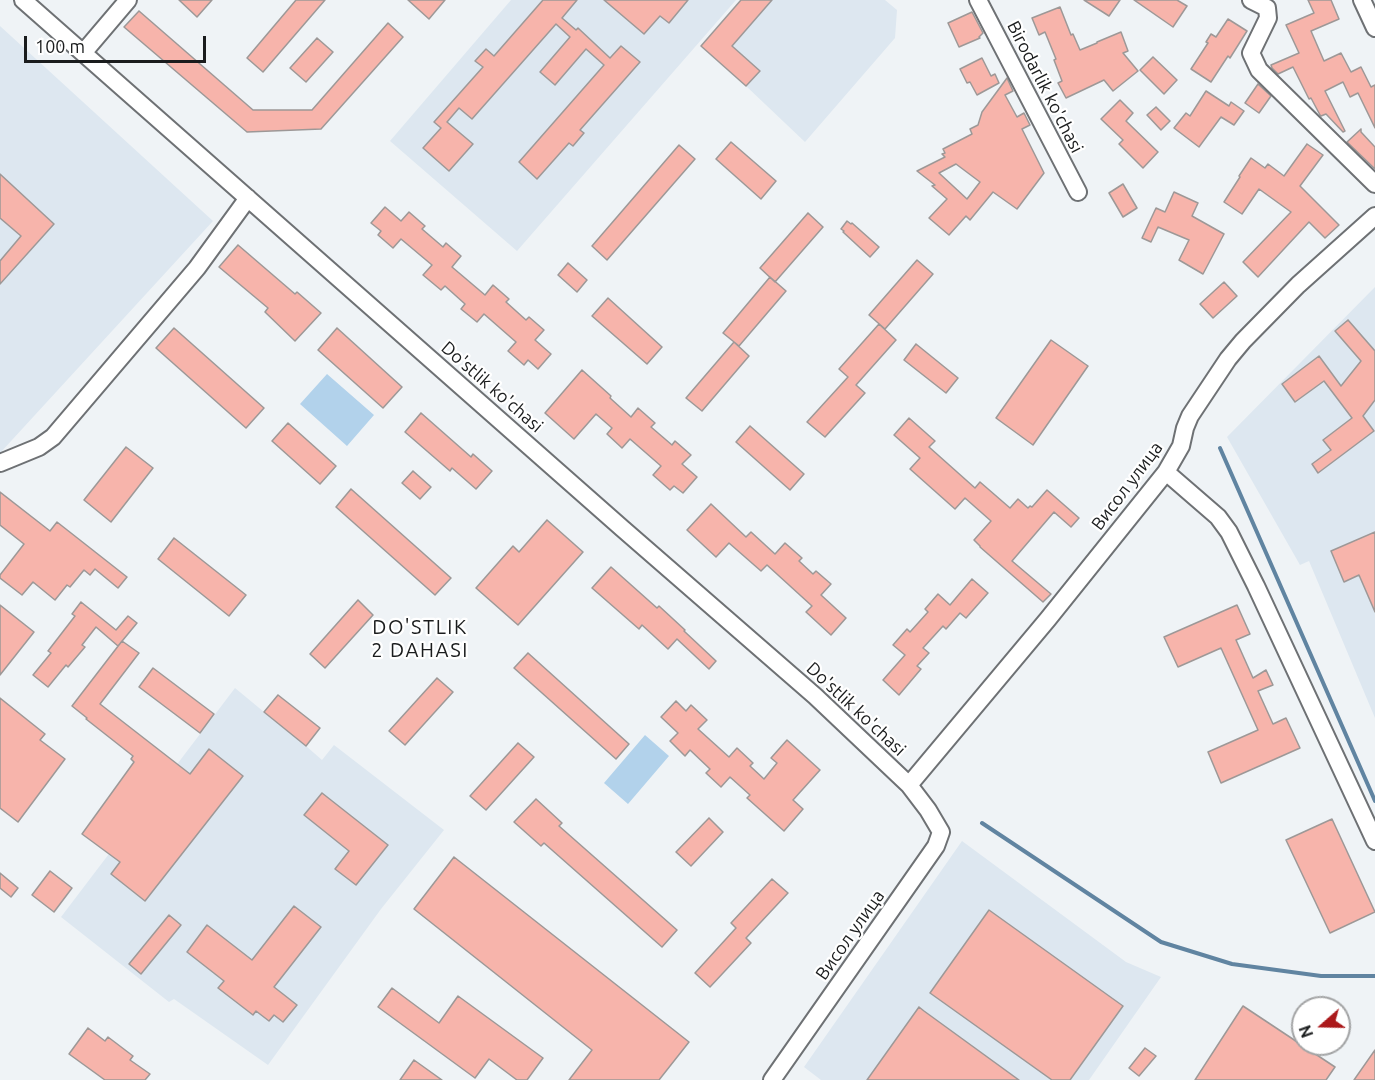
<!DOCTYPE html>
<html>
<head>
<meta charset="utf-8">
<style>
  body { margin:0 }
  #map { position:relative; width:1375px; height:1080px; overflow:hidden; background:#eff3f6; font-family:Ubuntu,sans-serif }
  canvas { display:block }
  .north { position:absolute; left:1291px; top:996px; width:60px; height:60px; box-sizing:border-box; background:#fff; border:2px solid #a3a4a5; border-radius:50%; rotate:250deg; font-size:16px; font-weight:700; line-height:24px; text-align:center; color:#1a1c1d }
  .north::after { content:''; display:block; margin:auto; width:21px; height:27px; background:#ab191b; clip-path:polygon(50% 0,100% 100%,50% 72%,0 100%) }
  .scale { position:absolute; left:24px; top:36px; width:182px; height:27px; box-sizing:border-box; border:3px solid #1a1c1d; border-top:0; padding-left:8px; font-size:18px; line-height:21px; white-space:nowrap; color:#1a1c1d; -webkit-text-stroke:4px #fff; paint-order:stroke }
</style>
</head>
<body>
<div id="map">
<canvas width="1375" height="1080"></canvas>
<div class="north">N</div>
<div class="scale">100 m</div>
</div>
<script>
const c = document.querySelector('canvas').getContext('2d');
c.lineJoin = 'round';
function fillPath(path, color) {
  c.fillStyle = color;
  c.fill(path, 'evenodd');
}
function poly(rows) {
  const path = new Path2D();
  for (const r of rows) {
    path.moveTo(r[0], r[1]);
    for (let i = 2; i < r.length; i += 2) path.lineTo(r[i], r[i + 1]);
  }
  return path;
}
function stroke(path, color, width, dash) {
  c.strokeStyle = color;
  c.lineWidth = width;
  c.lineCap = dash ? 'butt' : 'round';
  c.setLineDash(dash || []);
  c.stroke(path);
}
function write(font, color, halo, rows, align = 'center') {
  c.font = font + ' Ubuntu,sans-serif';
  c.lineWidth = 4.5;
  c.setLineDash([]);
  c.textBaseline = 'middle';
  c.strokeStyle = halo;
  c.fillStyle = color;
  for (const [text, x, y, turn = 0] of rows) {
    c.save();
    c.translate(x, y);
    c.rotate((+turn || 0) * Math.PI / 180);
    c.textAlign = isNaN(turn) ? turn : align;
    if (halo) c.strokeText(text, 0, 0);
    c.fillText(text, 0, 0);
    c.restore();
  }
}
const built = poly([
  [511,0,736,0,517,251,390,141],
  [741,0,885,0,897,10,895,38,805,142,746,86,701,46],
  [0,26,213,221,1,452,0,452],
  [1375,287,1375,718,1309,561,1300,565,1227,437],
  [235,688,264,712,278,695,320,728,306,746,322,760,334,745,444,830,381,909,268,1065,174,999,169,1002,61,917],
  [962,841,1126,962,1161,977,1089,1080,821,1080,804,1067]
]);
const green = poly([
  [327,374,374,415,347,446,300,404],
  [645,735,669,756,628,804,604,783]
]);
const stream = poly([
  [1220,448,1375,801],
  [982,823,1161,942,1232,964,1321,976,1375,976]
]);
const building = poly([
  [179,0,212,0,197,17,179,0],
  [296,0,325,0,263,72,247,58,296,0],
  [408,0,445,0,429,19,408,0],
  [543,0,577,0,562,18,576,30,578,28,610,58,621,46,640,62,580,130,584,133,573,146,569,143,537,179,519,162,604,65,586,49,555,85,540,72,570,37,556,24,472,119,459,108,447,122,473,144,449,171,423,148,441,128,434,122,483,67,475,61,486,49,494,56,543,0],
  [604,0,688,0,669,23,660,16,644,34,604,0],
  [741,0,772,0,732,46,760,71,746,86,701,46,741,0],
  [1084,0,1120,0,1109,16,1084,0],
  [1134,0,1177,0,1187,6,1173,27,1134,0],
  [1308,0,1331,0,1339,19,1311,31,1324,61,1341,53,1351,72,1361,67,1371,87,1375,85,1375,128,1358,93,1350,97,1343,82,1325,91,1345,131,1343,132,1326,114,1321,116,1320,115,1311,98,1309,99,1293,67,1278,74,1272,68,1271,65,1299,53,1286,25,1314,13,1308,0],
  [1060,7,1071,35,1073,34,1080,50,1097,43,1097,42,1121,32,1128,51,1123,53,1138,71,1113,91,1104,80,1066,98,1058,83,1062,81,1054,60,1056,59,1045,32,1039,35,1032,18,1060,7],
  [139,11,253,110,312,110,388,23,403,37,321,129,247,132,124,27,139,11],
  [972,12,983,33,979,37,980,38,959,47,948,23,972,12],
  [1228,19,1247,31,1230,58,1228,56,1211,82,1191,69,1208,43,1206,42,1211,34,1216,37,1228,19],
  [317,38,333,52,306,82,290,68,317,38],
  [1153,57,1177,80,1164,94,1140,70,1153,57],
  [982,58,991,76,995,74,999,83,977,95,970,82,967,83,960,69,982,58],
  [1007,78,1013,91,1005,95,1017,117,1024,113,1030,125,1022,129,1044,173,1017,209,993,192,970,220,966,216,949,235,929,218,947,199,932,186,935,185,917,171,945,157,942,154,945,153,943,149,972,134,970,129,978,125,982,112,1007,78],
  [956,164,980,182,967,199,939,173,956,164],
  [1258,84,1271,96,1259,113,1245,103,1258,84],
  [1206,91,1229,106,1231,102,1244,111,1234,125,1221,117,1199,147,1174,128,1186,113,1190,116,1206,91],
  [1120,100,1133,113,1126,121,1158,152,1143,168,1119,144,1123,140,1101,119,1120,100],
  [1156,107,1170,121,1161,130,1147,115,1156,107],
  [1361,129,1361,132,1375,147,1375,169,1347,142,1361,129],
  [731,142,776,181,761,199,716,159,731,142],
  [1307,144,1323,155,1300,186,1339,225,1325,238,1309,222,1258,277,1243,262,1291,212,1259,189,1242,214,1224,202,1240,177,1239,176,1251,158,1265,168,1268,164,1284,176,1307,144],
  [679,145,695,159,607,260,592,246,679,145],
  [0,174,54,224,0,284,0,261,21,236,0,218,0,174],
  [1123,184,1137,208,1123,217,1109,193,1123,184],
  [1174,192,1198,203,1192,216,1224,234,1203,274,1179,260,1189,240,1158,227,1151,242,1142,238,1156,208,1165,212,1174,192],
  [385,207,401,221,409,212,425,226,422,229,443,247,446,243,461,256,452,267,485,295,493,285,509,299,506,302,526,320,529,317,544,330,535,340,551,354,538,369,528,360,524,365,508,351,516,342,484,314,477,322,461,309,465,304,445,286,441,290,423,275,432,265,401,239,393,248,378,235,381,231,371,223,385,207],
  [808,213,823,227,775,282,760,268,808,213],
  [847,221,851,224,852,223,879,247,870,257,843,232,844,231,841,229,847,221],
  [238,245,295,294,297,292,321,313,295,341,265,312,268,308,219,267,238,245],
  [917,260,933,274,885,329,869,315,917,260],
  [568,263,587,280,577,292,558,275,568,263],
  [770,277,786,291,739,346,723,333,770,277],
  [1224,282,1237,296,1213,318,1200,304,1224,282],
  [608,298,662,347,647,364,592,316,608,298],
  [1348,320,1375,351,1375,400,1363,416,1374,431,1318,473,1312,464,1331,450,1323,440,1352,418,1324,381,1295,402,1282,384,1319,356,1341,386,1361,361,1335,331,1348,320],
  [879,324,896,340,856,385,865,393,825,437,807,422,848,377,839,369,879,324],
  [174,328,264,408,246,428,156,348,174,328],
  [337,328,402,387,383,408,318,350,337,328],
  [1051,340,1088,366,1033,445,996,418,1051,340],
  [734,342,749,356,702,411,686,398,734,342],
  [916,344,958,378,946,393,904,360,916,344],
  [582,370,611,396,610,398,631,417,638,408,655,423,651,427,672,445,675,441,691,455,682,464,697,477,683,493,674,486,670,490,653,475,661,466,630,439,622,448,607,434,612,428,596,414,574,439,545,413,582,370],
  [421,413,471,457,473,454,492,471,476,489,452,468,450,471,405,432,421,413],
  [909,418,935,441,929,447,975,488,980,482,1010,508,1018,499,1028,508,1030,506,1032,507,1047,490,1079,518,1071,527,1054,512,1012,561,1051,594,1043,602,980,547,980,546,974,540,991,521,965,498,955,509,910,469,920,458,894,435,909,418],
  [288,423,336,466,320,484,272,441,288,423],
  [750,426,804,474,790,490,736,442,750,426],
  [126,447,153,468,111,522,84,500,126,447],
  [413,471,431,487,420,499,402,483,413,471],
  [351,489,451,578,435,595,336,507,351,489],
  [0,492,50,531,57,522,127,577,118,588,95,569,90,575,84,570,70,587,67,585,55,600,33,582,22,595,0,578,0,575,24,544,0,525,0,492],
  [711,504,746,537,751,532,775,554,785,543,802,558,799,561,813,574,816,571,831,584,821,595,846,618,831,635,806,612,812,606,767,565,761,571,729,543,716,557,687,530,711,504],
  [547,520,583,552,518,625,476,588,513,546,519,552,547,520],
  [1375,532,1375,612,1359,575,1344,582,1331,551,1375,532],
  [174,538,246,595,229,616,158,559,174,538],
  [611,567,657,608,659,606,685,630,684,631,716,661,709,669,677,639,668,649,642,625,639,629,592,588,611,567],
  [972,579,988,593,966,618,960,613,946,629,943,626,923,648,929,653,917,666,921,669,899,695,883,680,905,655,893,645,907,629,910,632,928,612,925,609,938,594,950,605,972,579],
  [358,600,373,615,325,668,310,654,358,600],
  [81,602,116,630,128,616,137,623,118,646,96,627,82,645,85,647,68,667,66,665,48,687,33,675,51,653,48,651,75,616,72,614,81,602],
  [0,605,34,632,0,675,0,605],
  [1237,605,1250,634,1236,640,1253,678,1266,670,1273,685,1258,691,1273,724,1286,718,1300,748,1221,783,1208,752,1258,730,1221,648,1178,667,1164,637,1237,605],
  [122,641,139,653,100,704,190,774,209,749,243,776,145,901,111,874,120,862,82,834,134,762,131,759,133,756,86,719,87,718,72,706,122,641],
  [528,653,629,744,616,759,514,668,528,653],
  [153,668,214,714,200,733,139,687,153,668],
  [437,678,453,692,405,745,389,731,437,678],
  [278,695,320,728,306,746,264,712,278,695],
  [0,698,45,734,40,740,65,759,18,822,0,808,0,698],
  [676,701,686,711,691,705,707,720,698,729,729,757,737,748,753,763,750,766,764,779,777,763,771,758,787,740,820,770,793,800,803,809,784,831,747,798,750,795,730,777,721,787,706,773,710,769,690,750,685,756,670,741,678,733,661,717,676,701],
  [518,743,534,757,486,810,470,796,518,743],
  [322,793,388,845,356,885,335,869,349,851,304,815,322,793],
  [536,799,562,823,559,826,677,930,662,947,544,843,541,846,514,822,536,799],
  [709,818,723,832,691,866,676,852,709,818],
  [1332,819,1375,912,1330,933,1286,840,1332,819],
  [454,857,689,1042,659,1080,569,1080,592,1050,414,909,454,857],
  [50,871,72,888,54,912,32,895,50,871],
  [0,873,18,888,11,897,0,888,0,873],
  [772,879,788,893,746,938,751,943,710,987,695,973,736,928,731,923,772,879],
  [294,906,321,927,274,987,297,1005,283,1022,274,1015,269,1021,256,1011,253,1015,218,988,224,981,187,952,207,925,252,960,294,906],
  [989,910,1123,1006,1070,1080,1052,1080,930,993,989,910],
  [169,915,181,925,141,974,129,964,169,915],
  [392,988,439,1023,458,996,543,1058,527,1080,517,1080,489,1059,475,1078,378,1007,392,988],
  [1243,1006,1335,1067,1326,1080,1195,1080,1243,1006],
  [919,1007,924,1011,1019,1080,867,1080,919,1007],
  [88,1028,105,1041,108,1037,133,1056,130,1060,150,1074,145,1080,105,1080,69,1054,88,1028],
  [1145,1048,1156,1056,1139,1076,1129,1068,1145,1048],
  [1375,1050,1375,1080,1354,1080,1375,1050],
  [414,1060,442,1080,400,1080,414,1060]
]);
const minor = poly([
  [23,0,623,529,815,696,909,785,928,810,941,832,936,846,772,1080],
  [978,0,1078,192],
  [1251,0,1267,8,1268,18,1251,53,1259,70,1375,184],
  [1362,0,1375,28],
  [83,53,128,0],
  [0,463,39,447,53,437,197,268,248,198],
  [1166,472,1218,517,1229,532,1256,586,1375,841],
  [909,785,1048,619,1166,472,1181,446,1185,428,1190,416,1228,359,1243,341,1298,285,1375,216]
]);
const streetNames = [
  ["Birodarlik ko'chasi",1045,87,63],
  ["Do'stlik ko'chasi",492,387,41],
  ["Висол улица",1127,486,-53],
  ["Do'stlik ko'chasi",856,709,43],
  ["Висол улица",850,935,-55]
];
const neighbourhoodNames = [
  ["DO'STLIK",420,627],
  ["2 DAHASI",420,650]
];
fillPath(built, '#dde7f0');
fillPath(green, '#b2d2eb');
stroke(stream, '#6084a1', 4);
fillPath(building, '#f7b4ab');
stroke(building, '#9d9897', 1.5);
stroke(minor, '#6e7174', 20);
stroke(minor, '#fff', 16);
write('18px', '#1a1c1d', '#fff', streetNames);
c.letterSpacing = '1.5px';
write('20px', '#1a1c1d', '#fff', neighbourhoodNames);
c.letterSpacing = '0px';
</script>
</body>
</html>
